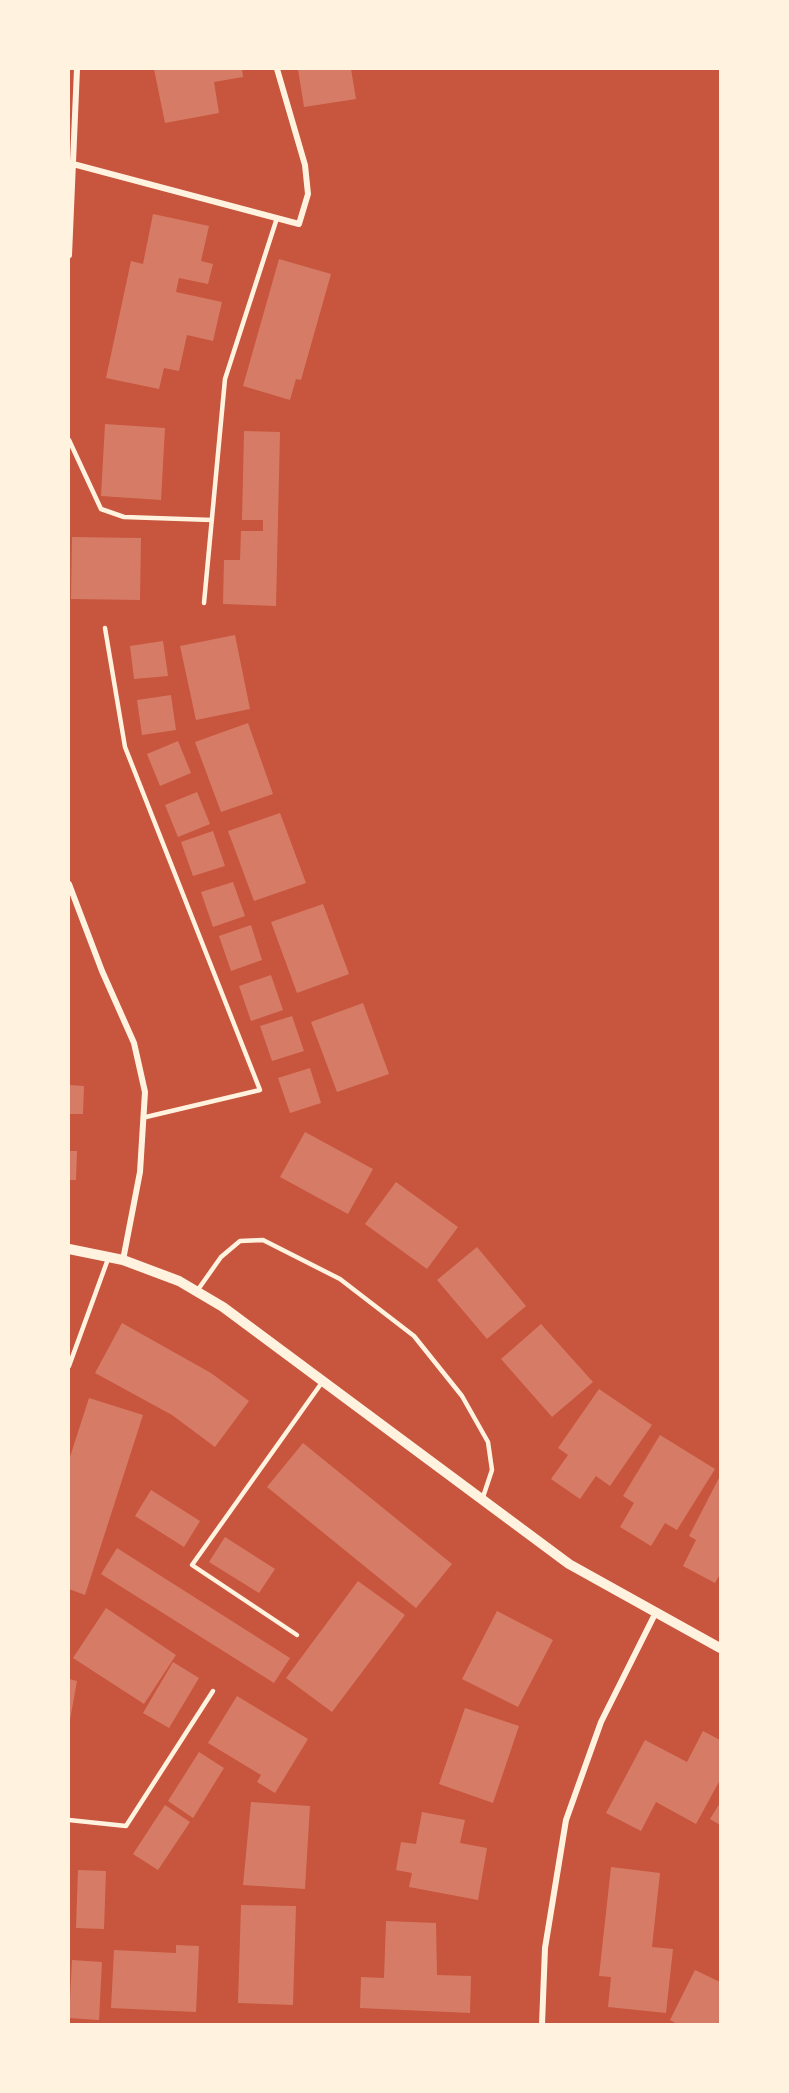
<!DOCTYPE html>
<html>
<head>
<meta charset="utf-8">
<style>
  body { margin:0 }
  #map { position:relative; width:789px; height:2093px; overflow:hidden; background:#c8553d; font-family:"DejaVu Sans",sans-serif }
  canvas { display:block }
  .frame { position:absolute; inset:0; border:70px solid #fff3e0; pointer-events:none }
</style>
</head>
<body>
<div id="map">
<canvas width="789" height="2093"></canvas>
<div class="frame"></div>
</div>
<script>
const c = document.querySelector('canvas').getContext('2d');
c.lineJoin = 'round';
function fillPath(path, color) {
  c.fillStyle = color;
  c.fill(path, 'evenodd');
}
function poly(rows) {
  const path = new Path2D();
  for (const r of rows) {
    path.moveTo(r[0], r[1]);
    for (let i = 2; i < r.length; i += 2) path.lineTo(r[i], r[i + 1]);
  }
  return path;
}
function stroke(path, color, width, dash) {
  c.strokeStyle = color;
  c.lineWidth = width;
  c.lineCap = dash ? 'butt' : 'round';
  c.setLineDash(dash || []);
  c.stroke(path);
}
const building = poly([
  [154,69,242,69,243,77,214,82,219,113,165,123],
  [298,69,351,69,356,99,304,107],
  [153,214,209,226,201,261,213,264,208,284,179,278,176,292,222,302,213,341,187,335,179,371,164,368,159,389,106,378,131,261,143,264],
  [279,259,331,274,301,380,296,379,290,400,243,386],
  [105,424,165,428,161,500,101,496],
  [244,431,280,432,276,606,223,604,224,560,240,560,241,531,263,531,263,520,242,520],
  [72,537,141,538,140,600,71,599],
  [235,635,250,709,196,720,180,646],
  [163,641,168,676,134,679,130,646],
  [171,695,176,730,142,735,137,700],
  [248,723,273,794,221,812,195,742],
  [178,741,191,773,160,786,147,754],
  [197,792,210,824,178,837,165,805],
  [280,813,306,883,254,901,228,831],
  [213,831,225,866,193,876,181,842],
  [233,882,245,916,213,927,201,892],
  [323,904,349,974,297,993,271,922],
  [251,925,262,960,231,971,219,936],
  [271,975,283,1010,251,1021,239,986],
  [363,1003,389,1074,337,1092,311,1022],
  [292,1016,304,1051,272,1061,260,1026],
  [310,1068,321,1103,290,1113,278,1078],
  [69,1085,84,1086,83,1114,69,1114],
  [305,1132,373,1169,348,1214,280,1177],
  [69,1151,77,1151,76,1180,69,1180],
  [396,1182,458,1227,427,1269,365,1224],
  [477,1247,526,1306,487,1339,437,1280],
  [122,1323,211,1373,249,1401,215,1447,172,1415,95,1373],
  [541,1324,593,1382,552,1417,501,1359],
  [599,1389,652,1425,610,1486,596,1476,580,1499,551,1479,568,1455,558,1448],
  [89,1398,143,1415,85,1595,69,1589,69,1460],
  [660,1435,715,1469,677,1530,665,1523,651,1546,620,1527,634,1503,623,1496],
  [303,1443,452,1564,416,1608,267,1487],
  [720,1476,720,1574,715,1583,683,1566,696,1540,689,1536],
  [151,1490,200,1521,184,1547,135,1516],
  [225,1537,275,1569,259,1593,209,1562],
  [117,1548,290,1658,274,1683,101,1574],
  [358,1581,405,1615,332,1712,286,1678],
  [106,1608,176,1655,144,1704,73,1658],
  [497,1611,553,1640,518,1707,462,1679],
  [173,1662,199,1678,169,1728,143,1713],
  [69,1679,77,1681,70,1720,69,1720],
  [237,1696,308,1739,275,1793,257,1782,261,1775,208,1743],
  [465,1708,519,1726,493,1803,439,1784],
  [703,1731,720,1740,720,1780,696,1824,656,1802,641,1831,606,1813,645,1740,687,1762],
  [199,1752,224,1768,193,1818,168,1801],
  [251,1802,310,1806,305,1889,243,1885],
  [720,1803,720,1825,710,1819],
  [165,1805,190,1822,158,1870,133,1854],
  [422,1812,465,1820,460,1843,487,1848,478,1900,409,1887,412,1873,396,1870,401,1842,416,1844],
  [611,1867,660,1873,652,1947,673,1949,666,2013,608,2007,611,1977,599,1976],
  [78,1870,106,1871,104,1929,76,1928],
  [241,1905,296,1906,293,2005,238,2003],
  [386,1921,436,1923,437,1975,471,1976,470,2013,360,2008,361,1977,384,1978],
  [176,1945,199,1946,196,2012,111,2008,114,1950,176,1953],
  [72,1960,102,1962,99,2020,69,2018],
  [695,1970,720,1982,720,2024,677,2024,670,2020]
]);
const service = poly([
  [69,440,101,509,124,517,212,520],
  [204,603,225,379,277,218],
  [105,628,125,747,260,1090,146,1117],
  [197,1291,221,1257,240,1241,263,1240,340,1279,414,1336,462,1396,488,1442,492,1470,482,1500],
  [69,1366,108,1259],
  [297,1635,192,1565,323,1381],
  [69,1820,126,1826,213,1691]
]);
const minor = poly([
  [73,164,299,224,308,194,305,165,277,69],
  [69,255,77,69],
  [69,884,102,971,134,1043,145,1092,140,1172,123,1260],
  [542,2024,545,1948,566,1820,601,1722,656,1612]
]);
const tertiary = poly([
  [69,1249,123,1260,179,1281,223,1307,569,1564,720,1648]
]);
fillPath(building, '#d67c66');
stroke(service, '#fff3e0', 4.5);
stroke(minor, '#fff3e0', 6);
stroke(tertiary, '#fff3e0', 10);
</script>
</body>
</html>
